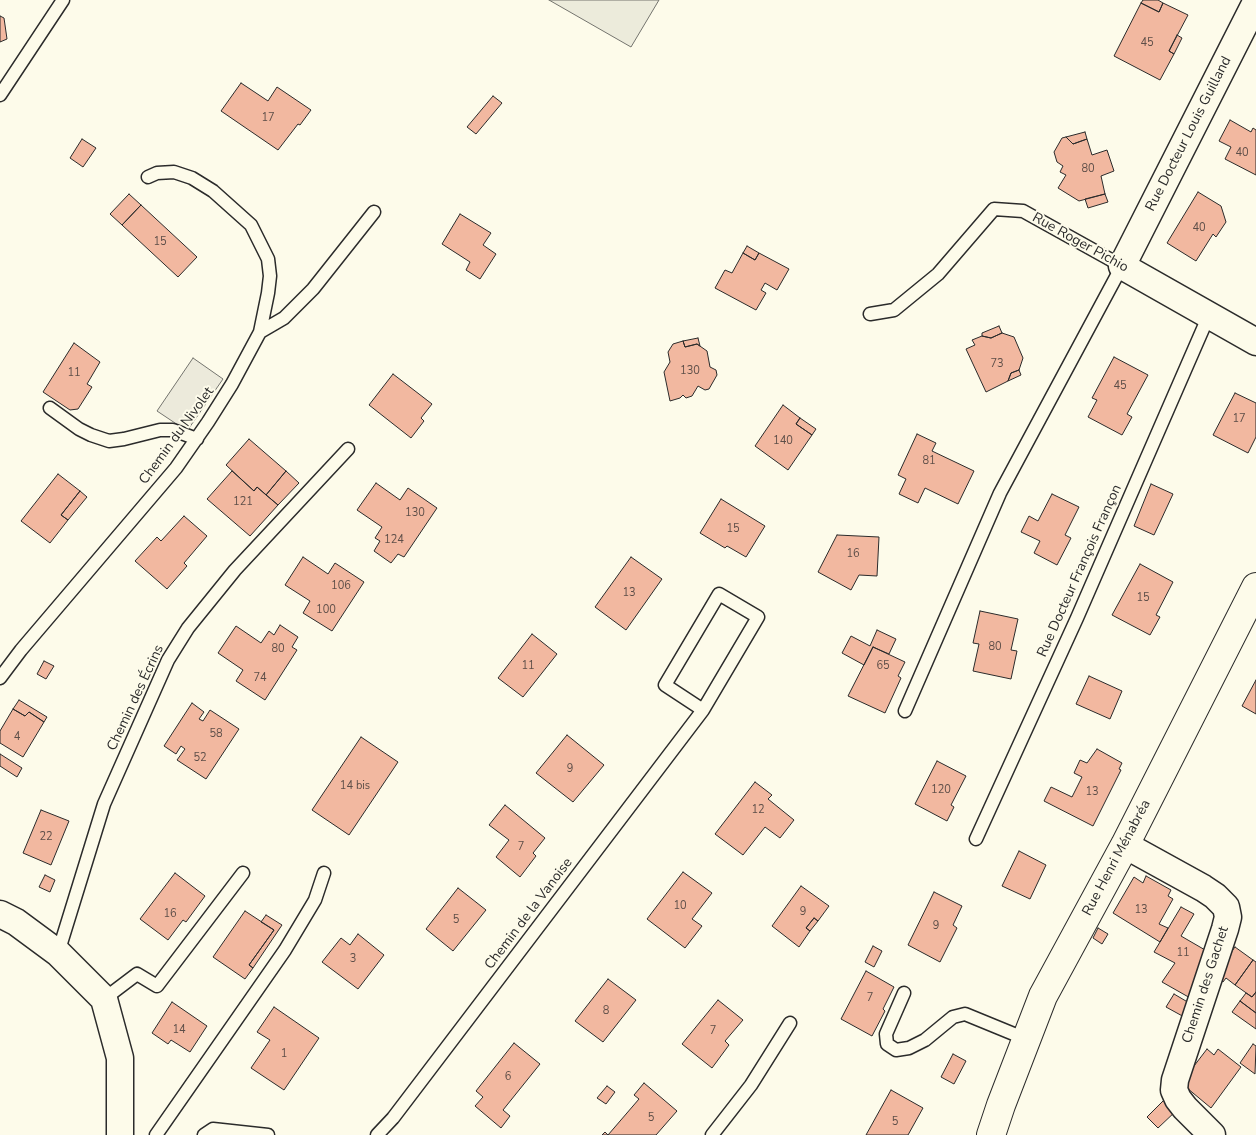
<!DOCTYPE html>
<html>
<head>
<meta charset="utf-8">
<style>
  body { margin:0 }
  canvas { display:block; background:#fdfbea }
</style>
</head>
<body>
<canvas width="1256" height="1135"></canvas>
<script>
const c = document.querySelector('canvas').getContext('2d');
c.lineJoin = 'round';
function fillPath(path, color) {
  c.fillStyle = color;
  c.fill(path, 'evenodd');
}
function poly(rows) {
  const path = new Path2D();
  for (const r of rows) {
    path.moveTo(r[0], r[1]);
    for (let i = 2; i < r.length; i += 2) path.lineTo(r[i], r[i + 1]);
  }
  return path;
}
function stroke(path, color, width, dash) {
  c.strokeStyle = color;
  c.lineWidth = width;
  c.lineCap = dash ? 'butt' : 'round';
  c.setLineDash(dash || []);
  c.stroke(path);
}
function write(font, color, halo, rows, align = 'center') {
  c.font = font + ' "Nunito Sans",sans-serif';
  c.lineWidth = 4;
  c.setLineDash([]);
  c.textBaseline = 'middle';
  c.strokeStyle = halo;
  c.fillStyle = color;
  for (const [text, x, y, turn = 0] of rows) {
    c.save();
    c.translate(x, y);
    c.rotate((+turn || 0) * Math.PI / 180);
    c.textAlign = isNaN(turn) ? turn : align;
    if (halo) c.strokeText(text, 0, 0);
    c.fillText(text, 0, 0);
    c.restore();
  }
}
const green = poly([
  [549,0,659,0,631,47,549,0]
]);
const parking = poly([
  [193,358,223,379,187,431,157,411,193,358]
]);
const building = poly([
  [1143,0,1158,0,1163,3,1159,12,1141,3,1143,0],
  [1141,3,1159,12,1163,3,1188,15,1169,51,1174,54,1160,80,1114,56,1141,3],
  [0,16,4,18,7,39,0,42,0,16],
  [1177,35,1182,38,1174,54,1169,51,1177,35],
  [241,83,268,101,277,87,311,110,300,125,298,124,278,150,221,111,241,83],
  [493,96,502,103,476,134,467,127,493,96],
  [1230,120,1251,132,1253,128,1256,130,1256,175,1225,159,1231,147,1219,141,1230,120],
  [1085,132,1087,139,1073,144,1066,137,1085,132],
  [1066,137,1073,144,1087,139,1092,155,1107,150,1114,171,1101,176,1105,194,1079,201,1058,188,1066,175,1060,172,1063,166,1057,162,1054,152,1062,138,1066,137],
  [82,139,96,148,83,167,70,158,82,139],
  [1198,192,1221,206,1226,222,1216,237,1213,234,1196,261,1167,243,1198,192],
  [129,194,141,205,122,225,110,214,129,194],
  [1105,194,1108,202,1088,208,1085,199,1105,194],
  [141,205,197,257,178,277,122,225,141,205],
  [460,214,491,233,483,245,496,254,480,279,466,270,470,262,442,244,460,214],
  [747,246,759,253,755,260,743,253,747,246],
  [743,253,755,260,759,253,789,269,777,290,765,283,761,290,766,293,756,310,715,288,725,270,732,273,743,253],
  [999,326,1002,333,991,338,982,336,982,333,999,326],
  [1002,333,1014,337,1023,358,1019,370,1011,373,1008,381,986,392,966,349,975,345,972,340,982,336,991,338,1002,333],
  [698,338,700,346,697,344,685,347,683,341,698,338],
  [683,341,685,347,697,344,707,351,710,367,716,370,717,375,709,389,705,390,698,386,692,396,686,398,683,395,680,398,670,401,664,372,670,362,668,352,673,344,683,341],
  [74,343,100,362,87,384,92,387,78,409,70,410,43,392,74,343],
  [1114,357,1148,375,1127,414,1132,417,1122,435,1088,417,1097,400,1092,398,1114,357],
  [1019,370,1021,375,1008,381,1011,373,1019,370],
  [393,374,432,404,421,418,424,421,411,438,369,405,393,374],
  [1235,393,1256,403,1256,437,1248,453,1213,435,1235,393],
  [783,405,800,418,796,424,812,435,788,470,755,446,783,405],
  [800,418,816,429,812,435,796,424,800,418],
  [917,434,936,443,932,451,974,471,958,504,925,488,918,503,899,494,906,479,898,475,917,434],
  [249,439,286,471,266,495,257,487,254,491,226,465,249,439],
  [232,471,254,491,257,487,278,505,250,536,207,499,232,471],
  [286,471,299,483,278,505,266,495,286,471],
  [58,474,80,491,61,515,68,520,50,543,21,521,58,474],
  [376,483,400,500,408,488,437,508,404,557,398,554,391,563,374,551,380,541,375,538,382,527,357,510,376,483],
  [1151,484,1173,494,1154,535,1134,526,1151,484],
  [80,491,87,497,68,520,61,515,80,491],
  [1052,494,1079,507,1065,535,1071,538,1057,565,1034,553,1040,541,1021,532,1029,516,1038,521,1052,494],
  [721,499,765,526,746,557,727,546,725,548,700,533,721,499],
  [184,516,207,536,184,563,187,566,167,589,135,561,157,537,161,541,184,516],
  [837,535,879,537,877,576,859,575,851,590,818,572,837,535],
  [303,557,328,574,335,563,364,582,332,631,303,613,310,601,285,585,303,557],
  [631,557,662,579,626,630,595,607,631,557],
  [1140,564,1173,582,1156,615,1160,617,1150,635,1112,615,1140,564],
  [980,611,1018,619,1011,650,1017,651,1011,679,973,671,979,644,973,643,980,611],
  [280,625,298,637,292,647,297,650,265,700,236,681,243,670,218,653,236,626,261,643,269,631,274,635,280,625],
  [877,630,896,639,889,654,873,647,864,665,842,653,851,636,870,646,877,630],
  [532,634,557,654,523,697,498,678,532,634],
  [873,647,905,662,898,676,901,678,885,713,848,696,873,647],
  [44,661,54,666,46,679,37,674,44,661],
  [1089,676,1122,691,1110,719,1076,704,1089,676],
  [1256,680,1256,714,1242,706,1256,680],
  [19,700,47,717,44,722,29,712,25,716,13,709,19,700],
  [192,703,204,712,199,719,203,721,210,710,239,729,206,779,177,760,185,749,181,746,176,754,164,746,192,703],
  [13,709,25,716,29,712,44,722,23,757,0,743,0,731,13,709],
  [567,735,604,765,573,802,536,773,567,735],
  [361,737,398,762,349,835,312,810,361,737],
  [1097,749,1122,763,1119,769,1121,770,1093,826,1044,801,1051,787,1072,797,1082,777,1074,773,1080,760,1087,763,1097,749],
  [0,754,22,768,17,777,0,766,0,754],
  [937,761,966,776,951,805,954,807,947,821,915,804,937,761],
  [755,782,772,795,768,799,794,820,780,838,765,827,743,855,715,834,755,782],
  [505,805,545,838,533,853,536,856,520,877,496,857,509,840,489,825,505,805],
  [41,810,69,821,51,865,23,853,41,810],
  [1019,851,1046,865,1030,899,1002,886,1019,851],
  [683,872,712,893,692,919,702,926,685,948,647,919,683,872],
  [175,873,205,896,186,922,183,920,168,940,140,919,175,873],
  [45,875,55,880,50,892,39,887,45,875],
  [1146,876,1171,890,1168,896,1173,899,1159,924,1168,928,1160,942,1113,913,1134,877,1143,883,1146,876],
  [801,886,829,906,818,921,814,918,806,928,810,931,799,947,772,926,801,886],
  [458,888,486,910,453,951,426,929,458,888],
  [934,892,962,906,953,925,957,928,940,962,908,945,934,892],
  [1181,907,1194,914,1181,936,1212,954,1192,999,1162,982,1175,963,1154,952,1181,907],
  [245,911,274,930,249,965,253,968,245,979,213,957,245,911],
  [266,915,282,925,253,968,249,965,274,930,261,922,266,915],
  [814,918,818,921,810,931,806,928,814,918],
  [1098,928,1108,934,1102,944,1093,938,1098,928],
  [358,934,384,955,358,989,322,962,341,938,350,945,358,934],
  [873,946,882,951,874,967,865,962,873,946],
  [1235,947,1253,960,1235,985,1226,978,1223,982,1217,977,1217,971,1235,947],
  [1253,960,1256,962,1256,992,1252,997,1235,985,1253,960],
  [866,971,894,987,883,1009,885,1011,872,1036,841,1019,866,971],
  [608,979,636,1000,603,1042,575,1021,608,979],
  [1256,992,1256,1013,1240,1001,1246,993,1252,997,1256,992],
  [1174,994,1191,1004,1186,1018,1166,1007,1174,994],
  [718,1000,743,1020,725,1041,729,1045,712,1068,682,1044,718,1000],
  [1240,1001,1256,1013,1256,1029,1232,1012,1240,1001],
  [172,1002,207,1026,190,1052,171,1040,168,1044,152,1033,172,1002],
  [274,1007,319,1038,284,1090,251,1068,270,1040,257,1032,274,1007],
  [514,1043,540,1064,503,1110,510,1116,501,1128,475,1106,483,1097,476,1091,514,1043],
  [1253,1044,1256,1046,1255,1074,1240,1063,1253,1044],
  [1207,1049,1214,1055,1218,1049,1241,1067,1211,1108,1181,1083,1207,1049],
  [953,1054,966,1061,954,1084,941,1077,953,1054],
  [644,1083,677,1111,656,1135,602,1135,605,1132,608,1135,639,1099,634,1095,644,1083],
  [607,1086,615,1092,606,1104,597,1098,607,1086],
  [891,1090,923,1108,908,1135,866,1135,891,1090],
  [1165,1099,1177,1110,1158,1128,1147,1117,1165,1099]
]);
const service = poly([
  [0,95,63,0],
  [148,177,157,173,174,172,192,178,213,191,251,225,268,259,270,276,268,293,260,332],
  [870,314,894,310,938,274,994,209,1023,211,1122,266,1000,493,905,711],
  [50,408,79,429,91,435,109,441,124,439,160,430,173,430,197,439],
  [0,678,21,650,176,468,208,422,232,384,260,332,284,318,313,289,374,212],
  [976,839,1077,618,1209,315],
  [58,953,104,804,168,660,188,628,235,570,348,449],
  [904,993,886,1034,887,1044,896,1050,909,1048,925,1040,953,1017,965,1014,1026,1039],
  [104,999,137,974,157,986,243,873],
  [156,1135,285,950,315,900,324,873],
  [204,1135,213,1129,268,1135],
  [377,1135,393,1118,703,710,758,617,719,594,665,685,703,710],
  [712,1135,751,1085,790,1023]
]);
const minor = poly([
  [1256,2,1122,266,1256,342],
  [1125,845,1203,888,1215,896,1226,907,1228,917,1225,929,1175,1080,1174,1090,1178,1099,1185,1108,1212,1135],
  [0,914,16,922,58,953,104,999,120,1058,120,1135]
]);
const tertiary = poly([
  [991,1135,1001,1105,1043,996,1125,845,1256,587]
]);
const numberNames = [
  ["45",1147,43],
  ["17",268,118],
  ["40",1242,153],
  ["80",1088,169],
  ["40",1199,228],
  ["15",160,242],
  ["73",997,364],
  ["130",690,371],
  ["11",74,373],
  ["45",1120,386],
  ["17",1239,419],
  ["140",783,441],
  ["81",929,461],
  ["121",243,502],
  ["130",415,513],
  ["15",733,529],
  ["124",394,540],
  ["16",853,554],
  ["106",341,586],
  ["13",629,593],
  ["15",1143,598],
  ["100",326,610],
  ["80",995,647],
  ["80",278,649],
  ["11",528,666],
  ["65",883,666],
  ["74",260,678],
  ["58",216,734],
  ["4",17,737],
  ["52",200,758],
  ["9",570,769],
  ["14 bis",355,786],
  ["120",941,790],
  ["13",1092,792],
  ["12",758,810],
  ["22",46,837],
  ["7",521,847],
  ["10",680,906],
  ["13",1141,910],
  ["9",803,912],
  ["16",170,914],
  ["5",456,920],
  ["9",936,926],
  ["11",1183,953],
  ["3",353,959],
  ["7",870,998],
  ["8",606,1011],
  ["14",179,1030],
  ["7",713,1031],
  ["1",284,1054],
  ["6",508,1077],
  ["5",651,1118],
  ["5",895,1122]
];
const streetNames = [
  ["Rue Docteur Louis Guilland",1189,134,-63],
  ["Rue Roger Pichio",1080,243,29],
  ["Chemin du Nivolet",177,436,-54],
  ["Rue Docteur François Françon",1080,571,-66],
  ["Chemin des Écrins",136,698,-65],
  ["Rue Henri Ménabréa",1117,858,-62],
  ["Chemin de la Vanoise",529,914,-53],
  ["Chemin des Gachet",1206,985,-72]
];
fillPath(green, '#ecebdb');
stroke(green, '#74746e', 1);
fillPath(parking, '#eceadb');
stroke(parking, '#74746e', 1);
fillPath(building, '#f2b8a0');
stroke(building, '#2b2b2b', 1);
stroke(service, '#2b2b2b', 15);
stroke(minor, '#2b2b2b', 29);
stroke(tertiary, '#2b2b2b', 30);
stroke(service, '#fdfbea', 12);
stroke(minor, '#fdfbea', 26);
stroke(tertiary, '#fdfbea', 28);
write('11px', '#5d4e48', null, numberNames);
write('14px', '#2b2b2b', '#fdfbea', streetNames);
</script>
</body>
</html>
